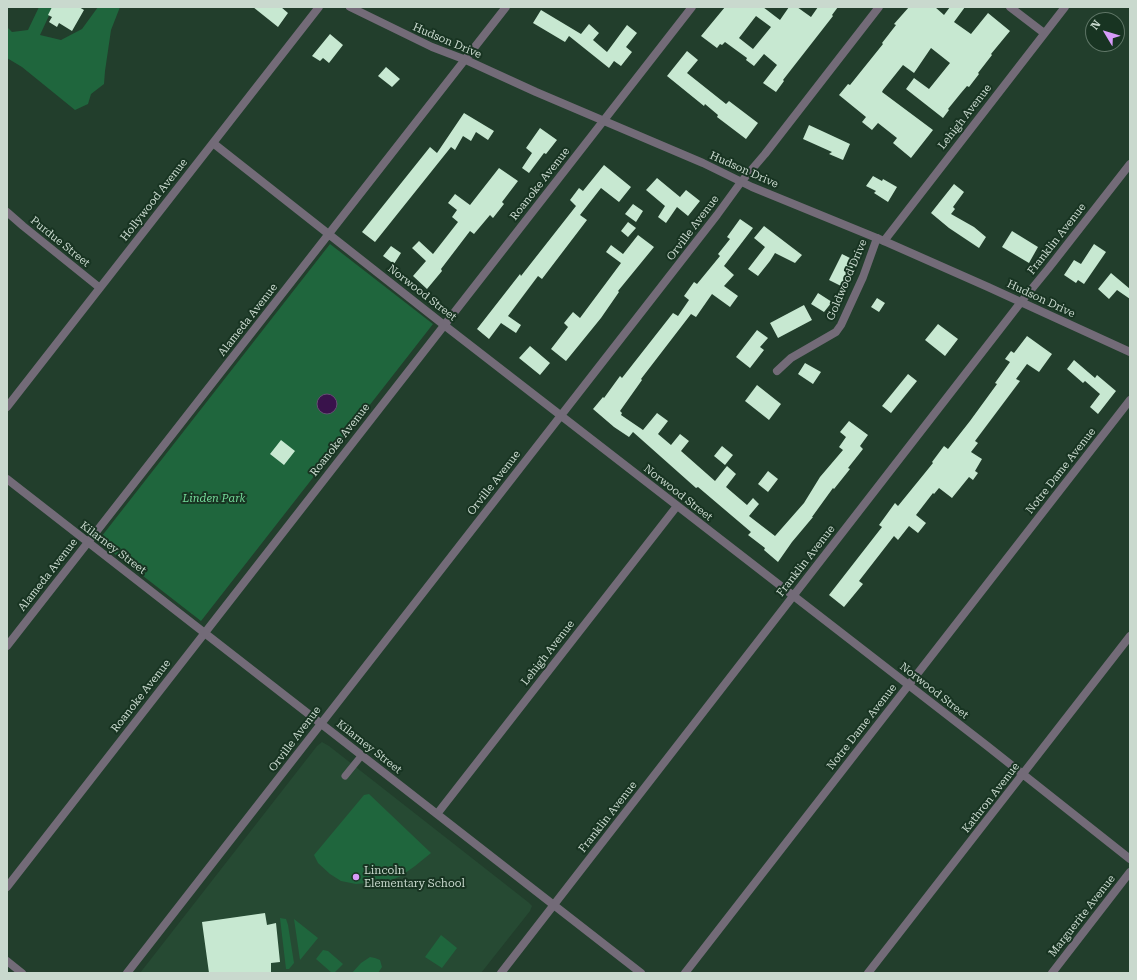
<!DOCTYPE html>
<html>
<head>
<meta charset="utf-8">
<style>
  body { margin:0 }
  #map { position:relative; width:1137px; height:980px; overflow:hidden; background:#223e2c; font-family:"Roboto Serif",serif }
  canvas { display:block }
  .frame { position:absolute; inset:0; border:8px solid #c9d9ce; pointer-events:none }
  .north { position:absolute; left:1085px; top:12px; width:40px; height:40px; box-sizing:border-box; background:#183422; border:1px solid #5f7667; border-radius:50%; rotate:308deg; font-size:11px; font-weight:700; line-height:16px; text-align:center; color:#c9d9ce }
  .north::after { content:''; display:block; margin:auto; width:14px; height:18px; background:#d79bf9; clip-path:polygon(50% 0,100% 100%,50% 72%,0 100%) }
</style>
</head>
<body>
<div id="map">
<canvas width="1137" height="980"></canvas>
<div class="frame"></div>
<div class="north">N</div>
</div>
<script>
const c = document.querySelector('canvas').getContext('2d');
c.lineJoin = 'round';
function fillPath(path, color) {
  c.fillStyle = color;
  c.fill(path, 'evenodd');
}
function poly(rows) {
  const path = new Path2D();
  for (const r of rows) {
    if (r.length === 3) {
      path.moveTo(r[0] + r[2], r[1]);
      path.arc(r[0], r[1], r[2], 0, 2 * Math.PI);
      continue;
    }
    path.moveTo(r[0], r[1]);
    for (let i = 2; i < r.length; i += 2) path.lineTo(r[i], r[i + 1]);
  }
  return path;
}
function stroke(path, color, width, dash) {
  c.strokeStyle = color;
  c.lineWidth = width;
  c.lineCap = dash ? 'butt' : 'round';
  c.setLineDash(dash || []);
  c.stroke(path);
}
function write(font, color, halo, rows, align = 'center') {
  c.font = font + ' "Roboto Serif",serif';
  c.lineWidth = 4;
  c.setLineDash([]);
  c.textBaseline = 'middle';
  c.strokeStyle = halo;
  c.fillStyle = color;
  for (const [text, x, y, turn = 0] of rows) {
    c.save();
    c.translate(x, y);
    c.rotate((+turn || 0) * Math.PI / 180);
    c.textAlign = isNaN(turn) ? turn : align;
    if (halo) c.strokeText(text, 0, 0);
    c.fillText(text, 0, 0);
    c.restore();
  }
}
const built = poly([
  [322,742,329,746,528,902,532,906,530,911,481,973,140,973,317,746]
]);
const green = poly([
  [39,7,53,7,40,35,61,40,82,29,98,7,120,7,111,30,105,71,104,84,91,94,88,104,75,110,22,67,7,58,7,27,12,32,28,30],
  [330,244,433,324,201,621,98,541],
  [369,794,431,853,415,866,401,876,389,881,356,884,341,881,330,874,318,863,314,855,364,795],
  [280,918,286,919,288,925,294,963,289,969,286,969],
  [294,919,318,938,300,960],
  [441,935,457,948,442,968,425,957],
  [323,950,328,951,343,964,334,973,332,973,316,959],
  [370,957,375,958,380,960,382,967,378,973,352,973,361,963]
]);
const water = poly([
  [327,404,10]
]);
const building = poly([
  [52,7,79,7,84,10,72,31,59,23,57,27,49,22,52,17,48,15],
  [253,7,281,7,288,13,278,27],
  [725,7,763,7,780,20,789,7,797,7,811,17,818,7,838,7,832,15,833,16,783,80,784,81,776,92,763,83,777,65,764,54,754,66,746,60,747,58,725,42,722,45,720,44,717,48,701,36],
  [756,16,771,27,753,49,739,38],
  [909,7,935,7,944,15,950,7,965,7,954,22,971,34,988,13,1010,31,991,54,992,55,978,73,979,74,969,87,967,86,961,93,948,109,949,110,943,118,906,89,914,78,929,89,950,63,931,48,914,73,903,65,883,90,882,92,933,130,911,158,893,143,897,138,878,123,872,130,862,122,866,117,839,95,848,84,850,85,883,44,882,43,896,25,894,24],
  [541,10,581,34,589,24,599,33,593,40,607,52,627,25,637,33,626,47,632,52,621,66,614,61,609,68,569,36,565,42,533,23],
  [330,34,343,45,329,63,323,58,320,61,312,56],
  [687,51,698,60,687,73,726,104,729,101,758,123,746,139,717,117,718,115,705,104,704,106,667,76],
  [386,67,400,79,392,87,378,76],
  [464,113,494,131,488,140,476,132,471,141,463,136,455,150,451,147,375,242,362,232,430,147,437,153],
  [809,125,850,144,843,160,829,154,832,152,803,139],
  [540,128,557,140,546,154,544,153,529,173,522,168,532,153,526,148],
  [604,165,631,187,619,202,601,188,580,215,587,220,542,279,538,276,508,316,521,325,516,333,501,323,489,339,477,329,520,274,521,276,576,206,570,200,579,188,583,191],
  [499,168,518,181,502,202,504,204,493,218,490,215,474,234,470,231,441,269,442,271,427,289,413,276,426,261,412,248,419,241,433,254,458,222,452,217,457,210,448,203,455,194,470,205],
  [873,176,882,181,883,179,897,187,888,202,874,193,876,191,866,186],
  [657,178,680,197,686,190,700,201,688,216,677,207,666,223,658,217,665,206,646,190],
  [954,184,964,192,953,207,955,209,951,214,974,227,986,237,979,248,949,228,931,213],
  [633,204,643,211,636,222,625,214],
  [740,219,753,228,724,266,734,275,724,286,738,296,730,307,712,294,696,317,691,314,641,379,642,380,620,411,622,413,621,415,643,430,657,413,668,421,658,434,671,445,680,434,689,441,681,451,715,481,727,466,736,474,726,487,747,505,753,498,759,504,749,516,775,536,804,503,820,477,843,450,839,447,846,437,840,432,849,421,868,435,860,446,863,449,848,468,850,469,834,489,833,488,812,517,813,517,792,542,778,562,764,550,765,548,748,535,751,532,698,487,696,488,633,432,629,437,614,427,593,409,603,397,604,398,620,376,622,378,673,313,678,316,689,300,684,296,694,282,697,284,720,256,718,254,730,239,727,237],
  [628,222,636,228,628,237,621,231],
  [764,226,802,255,795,263,775,253,770,261,758,276,748,269,765,247,754,238],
  [1012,231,1038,247,1029,263,1002,247],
  [638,235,654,247,618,291,619,292,601,318,566,361,551,349,568,327,564,323,573,312,580,318,621,263,606,252,611,245,623,254],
  [1094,244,1106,252,1084,284,1078,280,1076,283,1064,275,1074,260,1081,264],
  [391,246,401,253,394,264,383,256],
  [842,254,856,261,843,287,829,280],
  [1111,273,1130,289,1130,299,1117,290,1109,299,1098,289],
  [818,293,832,302,824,312,811,304],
  [877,298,885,303,879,312,871,307],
  [804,305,812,320,778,338,770,323],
  [938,324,958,339,945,356,925,340],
  [757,330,768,338,760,347,764,350,750,368,736,357],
  [1027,336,1052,354,1039,372,1027,364,1016,379,1020,381,975,441,978,443,971,452,982,459,975,471,978,473,973,480,969,477,952,498,939,488,934,494,933,493,916,515,926,523,918,533,909,526,898,540,894,536,859,581,863,584,844,607,829,595,882,527,879,525,895,503,898,506,933,463,932,462,944,446,948,449,970,421,997,384,995,383,1010,362,1005,359,1011,351,1014,353],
  [530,346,550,363,540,375,519,358],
  [1074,360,1095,378,1097,375,1116,391,1098,414,1090,407,1100,394,1085,381,1083,383,1067,369],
  [805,363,821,372,813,384,798,374],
  [908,374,917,381,891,413,882,406],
  [757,385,781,404,769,420,745,401],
  [281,440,295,451,284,465,270,454],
  [722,446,733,455,725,465,714,456],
  [768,471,778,479,768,492,758,484],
  [265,913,267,925,276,923,280,962,271,963,271,973,209,973,202,922]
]);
const service = poly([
  [345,776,362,755]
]);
const minor = poly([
  [1010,7,1044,33],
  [213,143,444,325,986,745,1130,859],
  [7,212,23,226,100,288],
  [884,241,1065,7],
  [777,371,791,358,836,332,841,325,863,277,877,238],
  [7,407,319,7],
  [7,479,641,973],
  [7,646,506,7],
  [437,814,677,506],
  [7,887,692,7],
  [127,973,717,215,741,182,765,154,879,7],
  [501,973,1021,302,1048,269,1130,164],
  [685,973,1130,400],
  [868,973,1130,636],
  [1052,973,1130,872]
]);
const tertiary = poly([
  [350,7,432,47,466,60,536,92,703,163,752,187,884,241,988,287,1130,352],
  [7,961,22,973]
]);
const markers = [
  [356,877,4,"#d79bf9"]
];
const streetNames = [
  ["Hudson Drive",447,41,23],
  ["Lehigh Avenue",965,117,-52],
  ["Hudson Drive",744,170,24],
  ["Roanoke Avenue",540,184,-52],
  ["Hollywood Avenue",154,200,-52],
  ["Orville Avenue",693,228,-53],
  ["Franklin Avenue",1057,239,-52],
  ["Purdue Street",60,242,39],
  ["Goldwood Drive",847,280,-67],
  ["Norwood Street",422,293,38],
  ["Hudson Drive",1041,299,25],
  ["Alameda Avenue",248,320,-52],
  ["Roanoke Avenue",340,440,-52],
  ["Notre Dame Avenue",1061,471,-52],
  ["Orville Avenue",494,483,-52],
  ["Norwood Street",678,493,38],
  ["Kilarney Street",113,548,37],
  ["Franklin Avenue",806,561,-52],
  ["Alameda Avenue",48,575,-52],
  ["Lehigh Avenue",548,653,-52],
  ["Norwood Street",934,691,38],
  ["Roanoke Avenue",141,696,-52],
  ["Notre Dame Avenue",862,727,-52],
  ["Orville Avenue",295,739,-53],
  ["Kilarney Street",369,747,38],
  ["Kathron Avenue",991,798,-52],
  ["Franklin Avenue",608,817,-52],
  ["Marguerite Avenue",1082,916,-52]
];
const parkNames = [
  ["Linden Park",214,499]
];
const poiNames = [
  ["Lincoln",364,871],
  ["Elementary School",364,884]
];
fillPath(built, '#264a33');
fillPath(green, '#1f663d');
fillPath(water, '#39124b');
stroke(water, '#644e72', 1);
fillPath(building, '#c7e8d1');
stroke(service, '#736b78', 7);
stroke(minor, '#736b78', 8);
stroke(tertiary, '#736b78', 8);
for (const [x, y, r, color] of markers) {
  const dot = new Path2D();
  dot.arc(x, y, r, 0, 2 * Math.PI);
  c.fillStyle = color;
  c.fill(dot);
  stroke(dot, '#183422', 1.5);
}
write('11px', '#c9d9ce', '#183422', streetNames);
write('italic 11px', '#75db9b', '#183422', parkNames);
write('11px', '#c9d9ce', '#183422', poiNames, 'left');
</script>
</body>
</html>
